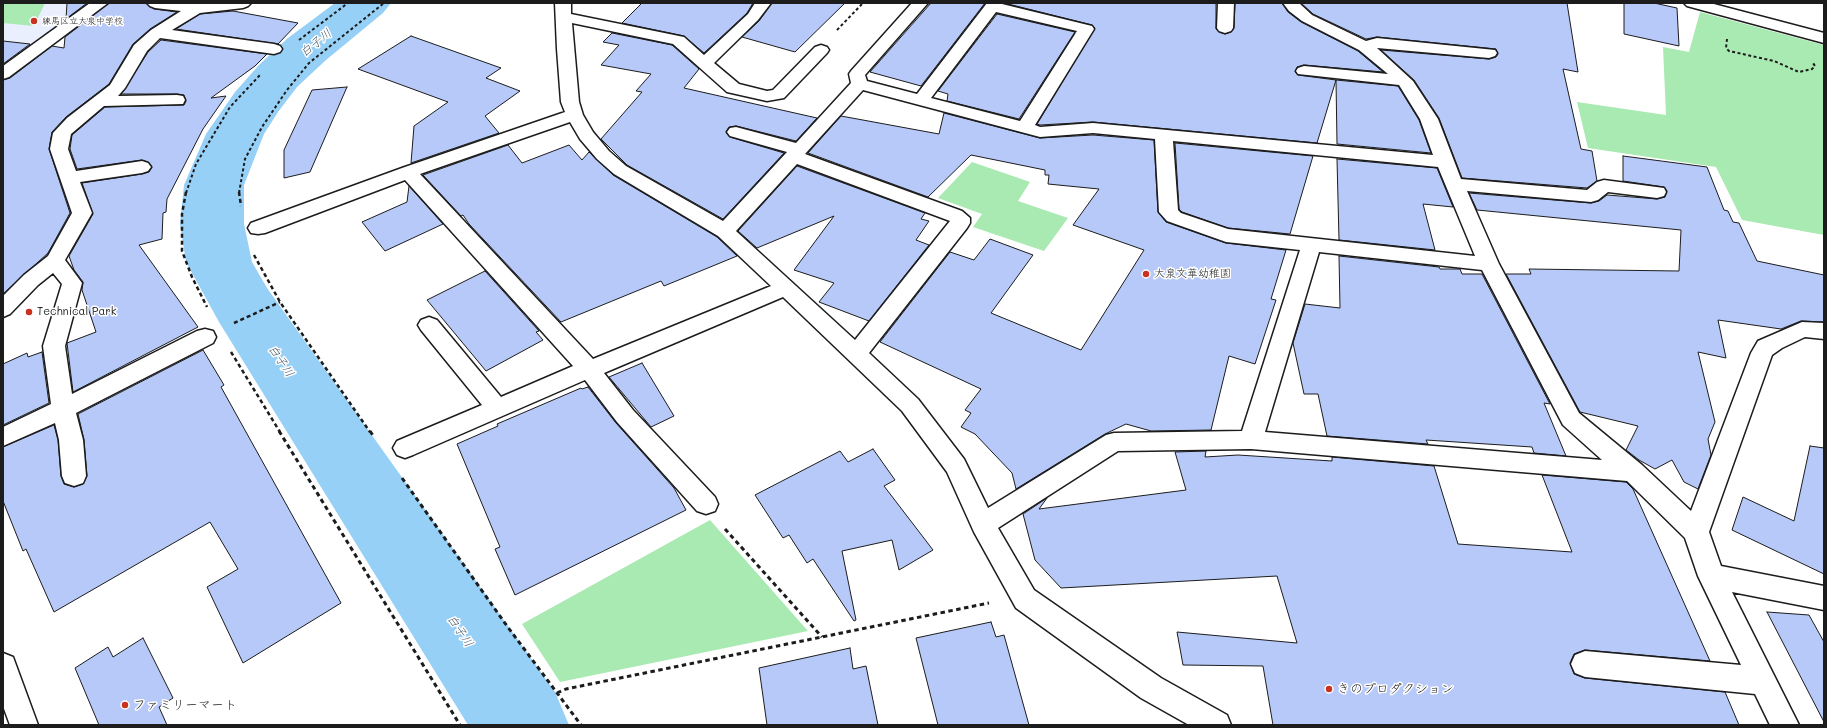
<!DOCTYPE html>
<html>
<head>
<meta charset="utf-8">
<style>
  body { margin:0 }
  #map { position:relative; width:1827px; height:728px; overflow:hidden; background:#fff; font-family:Mali,sans-serif }
  canvas { display:block }
  .frame { position:absolute; inset:0; border:4px solid #1c1c1c; pointer-events:none }
</style>
</head>
<body>
<div id="map">
<canvas width="1827" height="728"></canvas>
<div class="frame"></div>
</div>
<script>
const c = document.querySelector('canvas').getContext('2d');
c.lineJoin = 'round';
function fillPath(path, color) {
  c.fillStyle = color;
  c.fill(path, 'evenodd');
}
function poly(rows) {
  const path = new Path2D();
  for (const r of rows) {
    path.moveTo(r[0], r[1]);
    for (let i = 2; i < r.length; i += 2) path.lineTo(r[i], r[i + 1]);
  }
  return path;
}
function stroke(path, color, width, dash) {
  c.strokeStyle = color;
  c.lineWidth = width;
  c.lineCap = dash ? 'butt' : 'round';
  c.setLineDash(dash || []);
  c.stroke(path);
}
function write(font, color, halo, rows, align = 'center') {
  c.font = font + ' Mali,"Klee One",sans-serif';
  c.lineWidth = 3;
  c.setLineDash([]);
  c.textBaseline = 'middle';
  c.strokeStyle = halo;
  c.fillStyle = color;
  for (const [text, x, y, turn = 0] of rows) {
    c.save();
    c.translate(x, y);
    c.rotate((+turn || 0) * Math.PI / 180);
    c.textAlign = isNaN(turn) ? turn : align;
    if (halo) c.strokeText(text, 0, 0);
    c.fillText(text, 0, 0);
    c.restore();
  }
}
const built = poly([
  [3,3,91,3,3,65]
]);
const green = poly([
  [3,3,45,3,34,26,3,23],
  [1700,12,1824,45,1824,235,1742,220,1716,167,1588,148,1577,102,1666,115,1663,47,1689,52],
  [972,162,1030,182,1018,201,1068,218,1044,251,973,227,982,214,938,198],
  [710,520,808,631,560,682,522,624]
]);
const river = poly([
  [335,3,391,3,383,13,326,60,297,87,278,112,264,134,244,185,244,224,252,262,267,288,555,692,569,725,468,725,219,322,186,262,180,224,184,185,206,134,235,92,259,65,288,38,335,3]
]);
const building = poly([
  [67,3,87,3,66,19,67,3],
  [109,3,146,3,154,9,177,12,150,29,133,44,109,84,66,117,52,132,49,149,70,213,48,253,3,294,3,80,10,78,52,46,64,48,65,37,109,3],
  [642,3,753,3,747,13,704,53,684,36,622,23,642,3],
  [772,3,845,3,795,52,742,37,759,21,772,3],
  [931,3,985,3,921,86,870,72,931,3],
  [1004,3,1216,3,1216,29,1219,32,1225,34,1231,32,1234,28,1235,3,1282,3,1288,12,1301,22,1358,51,1383,72,1304,65,1297,67,1295,72,1298,75,1336,80,1317,143,1093,122,1040,125,1037,124,1095,28,1092,25,1004,3],
  [1301,3,1567,3,1578,72,1563,69,1581,149,1592,151,1597,181,1587,188,1462,178,1439,118,1414,80,1381,50,1489,59,1496,57,1498,54,1496,49,1377,37,1366,39,1313,14,1301,3],
  [1624,3,1654,3,1677,8,1679,46,1624,34,1624,3],
  [233,11,298,23,278,44,176,29,200,14,233,11],
  [997,14,1075,32,1019,119,947,101,948,94,938,91,997,14],
  [612,33,672,45,699,69,684,88,817,118,796,141,736,126,729,127,726,132,730,137,784,153,723,219,627,165,601,139,642,92,636,91,651,74,601,65,619,45,603,42,612,33],
  [411,36,501,68,486,78,520,91,485,116,499,133,411,163,414,126,448,102,358,69,411,36],
  [161,40,267,54,255,66,211,98,226,96,203,129,167,199,166,212,163,213,162,239,139,245,198,327,73,392,67,343,96,332,82,290,83,282,74,270,69,256,93,214,82,183,142,174,149,172,152,167,148,162,142,160,77,169,70,149,72,135,105,107,184,105,186,101,184,95,177,94,121,94,148,52,161,40],
  [3,41,30,44,3,64,3,41],
  [1336,80,1398,86,1419,120,1431,153,1337,144,1336,80],
  [347,87,310,172,284,178,284,150,312,90,347,87],
  [944,113,1040,138,1093,135,1154,140,1158,212,1166,222,1226,243,1286,250,1271,299,1276,300,1255,364,1229,356,1211,430,1151,431,1126,424,1105,434,1016,489,1012,473,975,434,961,427,971,413,965,410,981,389,880,342,950,252,974,260,990,239,1033,255,991,313,1081,350,1144,250,1073,225,1099,189,1048,184,1049,175,1045,175,1045,170,971,155,928,197,808,153,841,116,939,134,944,113],
  [1175,143,1313,156,1290,234,1228,228,1182,212,1179,209,1175,143],
  [508,145,522,163,569,145,582,160,589,152,613,175,717,237,737,256,664,286,661,281,561,322,469,224,463,215,461,216,423,175,508,145],
  [1623,156,1707,167,1724,210,1728,211,1733,222,1739,223,1757,261,1824,275,1824,322,1801,321,1781,329,1718,320,1726,358,1698,352,1715,422,1708,439,1711,455,1698,489,1684,482,1672,460,1655,469,1639,460,1626,450,1638,426,1580,412,1506,274,1531,274,1529,269,1679,271,1681,230,1477,210,1469,193,1591,203,1599,201,1607,195,1657,199,1665,197,1667,191,1664,187,1623,181,1623,156],
  [1337,159,1437,168,1453,207,1423,204,1435,250,1339,240,1337,159],
  [797,166,925,213,921,219,929,221,916,240,929,245,869,321,819,302,834,283,794,270,834,216,757,248,738,231,797,166],
  [409,186,443,224,385,251,362,222,407,202,409,186],
  [1339,256,1439,267,1440,269,1460,269,1462,274,1482,274,1550,404,1544,403,1566,456,1534,453,1532,447,1426,440,1428,444,1327,436,1318,394,1304,394,1293,343,1305,304,1340,308,1339,256],
  [485,271,539,331,536,332,543,340,486,371,427,300,485,271],
  [203,350,224,385,221,387,341,603,243,663,207,587,238,569,210,522,54,612,26,549,23,551,3,501,3,447,54,425,58,440,61,476,64,484,74,487,83,484,87,476,84,440,78,414,203,350],
  [42,352,49,403,3,425,3,364,27,353,28,357,42,352],
  [642,363,674,416,651,427,609,377,642,363],
  [588,387,616,423,674,488,686,510,515,595,495,549,500,547,457,444,498,426,497,424,581,388,582,389,588,387],
  [1810,446,1824,448,1824,574,1732,530,1743,497,1794,521,1810,446],
  [873,449,895,480,884,486,933,550,899,570,892,540,842,551,856,620,854,621,813,559,807,563,789,535,783,538,755,495,840,451,848,462,873,449],
  [1206,451,1205,457,1238,455,1332,461,1332,457,1434,466,1458,544,1572,552,1542,475,1626,482,1633,489,1710,661,1585,650,1574,654,1570,663,1574,674,1585,678,1725,692,1739,725,1273,725,1263,666,1183,665,1177,632,1297,643,1277,576,1061,588,1035,560,1023,514,1047,498,1039,509,1186,490,1175,452,1206,451],
  [1767,612,1809,615,1824,642,1824,722,1767,612],
  [991,622,996,637,1004,635,1029,725,938,725,916,638,991,622],
  [143,638,173,698,159,707,167,725,99,725,75,668,108,647,113,657,143,638],
  [850,648,853,669,866,666,878,725,767,725,759,668,850,648]
]);
const pathFar2 = poly([
  [837,30,863,3],
  [1727,39,1726,48,1729,51,1774,61,1799,72,1812,69,1815,66,1813,63],
  [299,40,348,3],
  [186,193,196,164,230,107,260,75],
  [239,193,245,159,262,127,287,90,309,63,384,3]
]);
const pathFar1 = poly([
  [186,192,182,214,182,251,192,277,207,307],
  [239,192,241,206],
  [254,255,280,302,370,432],
  [234,323,280,302],
  [231,352,280,432]
]);
const path = poly([
  [279,431,460,725],
  [370,431,374,437],
  [402,478,507,626,581,725],
  [725,529,822,637],
  [557,693,566,689,989,603]
]);
const minor = poly([
  [90,3,108,3,9,77,3,79,3,66,90,3],
  [147,3,196,4,251,3,248,6,243,8,200,13,172,30,274,44,280,46,282,49,280,52,274,54,160,38,147,51,125,88,118,96,177,95,183,96,185,100,183,104,104,106,71,134,68,149,76,171,142,161,148,163,151,167,148,171,142,173,80,182,92,213,65,260,82,283,65,346,72,394,197,331,205,329,213,331,216,337,213,343,76,413,83,440,86,476,83,483,74,486,65,483,62,476,59,440,55,423,3,446,3,427,51,404,43,346,62,284,53,273,38,285,10,314,3,317,3,296,24,275,48,256,72,213,50,149,53,133,67,118,110,85,134,45,151,30,181,11,155,8,150,6,147,3],
  [555,3,571,3,571,14,684,37,704,55,748,14,755,3,771,3,758,20,714,63,739,84,767,91,773,90,815,47,821,45,827,47,829,50,827,53,784,98,767,101,727,92,673,44,572,23,579,102,583,115,593,132,609,151,626,166,723,221,787,152,730,136,727,132,730,128,736,127,796,143,851,83,849,74,851,71,912,3,928,3,865,75,867,81,917,94,987,3,1003,3,1002,4,1092,26,1094,29,1035,125,1040,127,1093,123,1433,155,1420,119,1399,85,1298,74,1296,71,1298,68,1304,66,1388,74,1359,50,1302,21,1289,11,1283,3,1299,3,1312,15,1366,41,1377,38,1495,50,1497,53,1495,56,1489,58,1377,48,1413,81,1438,119,1461,179,1587,190,1597,182,1604,180,1664,188,1666,192,1664,196,1657,198,1608,192,1598,200,1591,202,1467,191,1499,264,1579,413,1642,465,1691,511,1751,353,1758,341,1802,322,1824,323,1824,339,1805,337,1782,348,1772,355,1709,532,1721,566,1824,586,1824,610,1732,592,1799,725,1770,725,1755,694,1585,677,1575,673,1571,664,1575,655,1585,651,1741,665,1698,576,1685,538,1627,481,1251,449,1118,451,998,528,1034,590,1161,678,1227,715,1231,725,1189,725,1141,698,1016,608,974,532,947,472,902,411,783,297,604,373,633,410,715,497,718,504,715,511,706,514,697,511,617,422,585,380,413,455,405,458,397,455,393,448,397,441,482,405,421,330,418,325,421,320,429,317,437,320,501,397,573,366,405,180,265,233,258,234,251,233,248,228,251,223,402,168,565,112,561,102,557,49,555,3],
  [996,12,1077,31,1020,121,931,98,996,12],
  [863,90,1040,137,1093,133,1155,139,1159,212,1167,221,1226,242,1300,250,1242,431,1114,433,1106,435,988,508,964,459,918,399,869,353,967,228,970,223,970,218,962,211,805,154,863,90],
  [570,122,580,139,597,159,614,174,718,236,771,286,593,359,420,174,570,122],
  [1173,141,1438,167,1475,256,1228,229,1181,213,1178,210,1173,141],
  [797,164,950,221,855,340,736,231,797,164],
  [1319,252,1482,270,1563,425,1602,460,1265,432,1319,252],
  [1218,3,1234,3,1233,28,1231,31,1225,33,1219,31,1217,28,1218,3],
  [1684,3,1710,3,1824,33,1824,43,1687,6,1684,3],
  [3,653,13,657,38,725,10,725,3,706,3,653]
]);
const markers = [
  [34,21,4,"#c8321e"],
  [1146,274,4,"#c8321e"],
  [29,312,4,"#c8321e"],
  [1329,689,4,"#c8321e"],
  [125,705,4,"#c8321e"]
];
const farPoinames = [
  ["練馬区立大泉中学校",42,21]
];
const poiNames = [
  ["大泉文華幼稚園",1154,274],
  ["Technical Park",37,312]
];
const waterNames = [
  ["白子川",316,43,-39],
  ["白子川",281,361,56],
  ["白子川",460,631,56]
];
const nearPoinames = [
  ["きのプロダクション",1337,689],
  ["ファミリーマート",133,705]
];
fillPath(built, '#e9effd');
fillPath(green, '#a9e9b2');
fillPath(river, '#96d0f6');
fillPath(building, '#b6c9f9');
stroke(building, '#1c1c1c', 1);
stroke(minor, '#1c1c1c', 3);
stroke(pathFar2, '#1c1c1c', 2, [3, 2.5]);
stroke(pathFar1, '#1c1c1c', 2.5, [4, 3]);
stroke(path, '#1c1c1c', 3, [4.5, 3.5]);
fillPath(minor, '#fff');
for (const [x, y, r, color] of markers) {
  const dot = new Path2D();
  dot.arc(x, y, r, 0, 2 * Math.PI);
  c.fillStyle = color;
  c.fill(dot);
  stroke(dot, '#fff', 1.5);
}
write('9px', '#1c1c1c', '#fff', farPoinames, 'left');
write('11px', '#1c1c1c', '#fff', poiNames, 'left');
write('italic 12px', '#475b68', '#fff', waterNames);
write('13px', '#1c1c1c', '#fff', nearPoinames, 'left');
</script>
</body>
</html>
